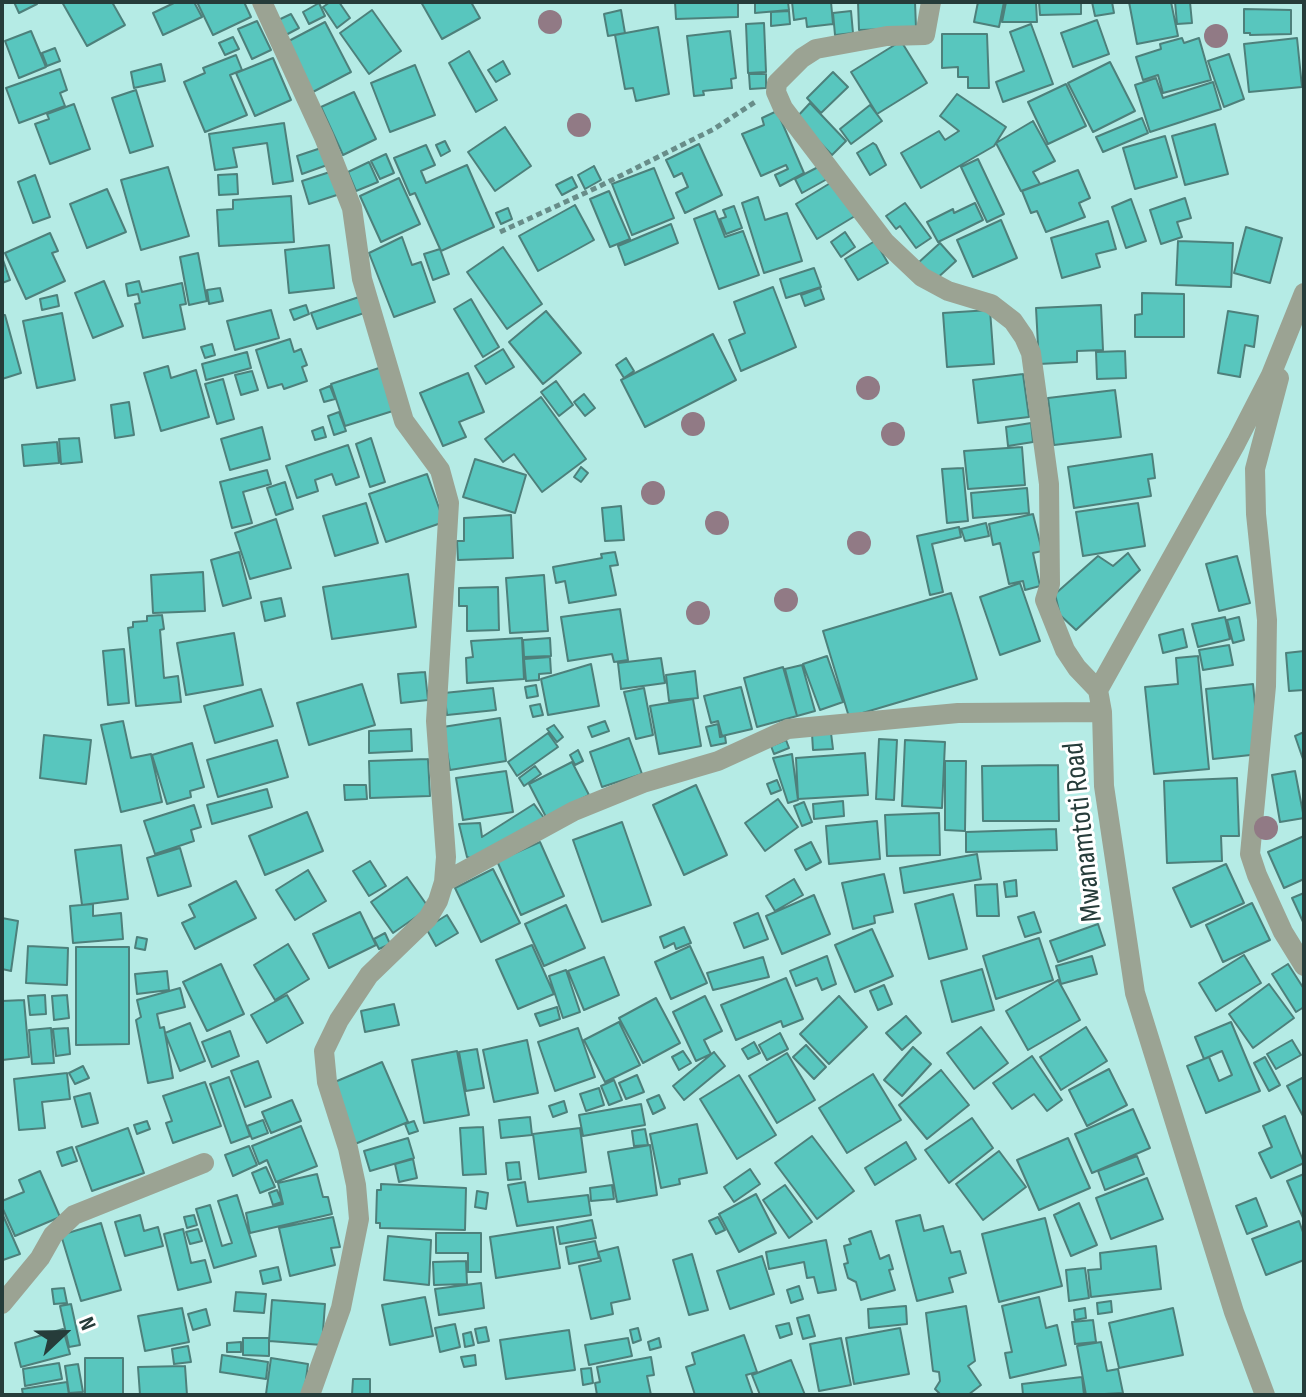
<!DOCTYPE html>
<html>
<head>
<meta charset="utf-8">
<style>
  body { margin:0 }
  #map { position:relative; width:1306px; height:1397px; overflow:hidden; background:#b5ebe5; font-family:"Sofia Sans Condensed",sans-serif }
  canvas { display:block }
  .frame { position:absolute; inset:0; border:4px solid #263c3a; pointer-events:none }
  .north { position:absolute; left:24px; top:1293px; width:80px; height:80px; -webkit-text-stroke:6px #fff; paint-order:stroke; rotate:68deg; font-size:22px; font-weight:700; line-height:32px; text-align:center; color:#263c3a }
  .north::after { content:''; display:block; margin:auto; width:28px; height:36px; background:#263c3a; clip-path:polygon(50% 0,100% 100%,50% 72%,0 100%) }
</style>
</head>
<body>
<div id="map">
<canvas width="1306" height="1397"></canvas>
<div class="frame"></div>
<div class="north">N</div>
</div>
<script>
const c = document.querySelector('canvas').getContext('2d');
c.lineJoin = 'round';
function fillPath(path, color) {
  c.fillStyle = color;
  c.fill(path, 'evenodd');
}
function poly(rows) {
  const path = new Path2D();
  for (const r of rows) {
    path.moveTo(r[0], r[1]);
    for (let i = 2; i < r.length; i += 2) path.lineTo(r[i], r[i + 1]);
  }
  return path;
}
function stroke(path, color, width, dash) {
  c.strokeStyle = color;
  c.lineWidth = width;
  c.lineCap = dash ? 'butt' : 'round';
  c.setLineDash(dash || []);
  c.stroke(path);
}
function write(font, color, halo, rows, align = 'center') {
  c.font = font + ' "Sofia Sans Condensed",sans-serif';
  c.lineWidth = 6;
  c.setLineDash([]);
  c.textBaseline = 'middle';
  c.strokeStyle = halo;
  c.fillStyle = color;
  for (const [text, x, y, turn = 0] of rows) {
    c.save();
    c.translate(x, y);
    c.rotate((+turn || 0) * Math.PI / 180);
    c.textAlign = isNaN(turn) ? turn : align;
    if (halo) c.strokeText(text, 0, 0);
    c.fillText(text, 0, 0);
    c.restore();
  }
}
const building = poly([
  [14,2,36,2,37,4,19,13,14,2],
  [62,2,112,2,125,25,87,46,62,2],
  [176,2,194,2,202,17,163,35,153,13,176,2],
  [197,2,244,2,251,17,213,35,197,2],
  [330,2,339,2,350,18,337,28,323,7,330,2],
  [421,2,471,2,480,18,442,39,421,2],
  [675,2,738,2,738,17,676,19,675,2],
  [755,2,788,2,789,10,755,13,755,2],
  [792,2,831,2,833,24,807,27,806,18,794,20,792,2],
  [858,2,915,2,916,28,859,30,858,2],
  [978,2,1004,2,999,27,974,22,978,2],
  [1006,2,1036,2,1037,22,1002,22,1006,2],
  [1039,2,1081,2,1081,14,1040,15,1039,2],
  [1092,2,1112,2,1114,13,1095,16,1092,2],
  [1129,2,1171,2,1178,36,1137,44,1129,2],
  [1175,2,1190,2,1192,23,1177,24,1175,2],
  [319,3,325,16,309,24,303,12,319,3],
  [1244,9,1291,10,1291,34,1250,35,1250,33,1244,33,1244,9],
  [372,10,401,51,369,74,340,33,372,10],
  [621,10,625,33,608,36,604,14,621,10],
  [789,11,790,24,771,26,771,12,789,11],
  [851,11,853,33,835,35,833,13,851,11],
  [291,14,299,28,282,37,274,22,291,14],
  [1097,20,1109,54,1073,67,1061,33,1097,20],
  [257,21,271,50,252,59,238,29,257,21],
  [325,22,351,72,309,94,283,44,325,22],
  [764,23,766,72,748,73,746,24,764,23],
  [1031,24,1053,84,1003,102,996,82,1024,71,1010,32,1031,24],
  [658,27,669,94,636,101,633,88,625,89,615,35,658,27],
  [31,31,46,67,19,78,5,41,31,31],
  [730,31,736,78,731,79,732,88,703,91,704,95,694,96,687,36,730,31],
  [942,34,987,34,989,88,968,88,968,77,958,77,958,67,942,68,942,34],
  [233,37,239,49,225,55,219,43,233,37],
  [1182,38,1184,43,1199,38,1211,80,1163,93,1158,75,1143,80,1136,57,1161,49,1160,44,1182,38],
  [1297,38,1302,87,1249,92,1244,44,1297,38],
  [901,41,927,83,877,114,851,72,901,41],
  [55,48,60,61,47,66,42,53,55,48],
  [469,51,497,100,476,112,449,63,469,51],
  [1229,54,1244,99,1224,107,1208,61,1229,54],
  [236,55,242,70,230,75,247,115,205,132,184,82,205,73,203,68,236,55],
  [273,58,291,100,255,116,236,73,273,58],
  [503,61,510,74,496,82,488,70,503,61],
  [1110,62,1135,111,1093,132,1068,83,1110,62],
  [161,64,165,81,134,88,131,72,161,64],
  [415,65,435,115,390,132,371,83,415,65],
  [60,69,67,90,60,93,65,106,19,123,6,88,60,69],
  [833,72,848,87,821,113,807,98,833,72],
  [749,74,766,74,766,88,750,89,749,74],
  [1156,78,1163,98,1213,82,1221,109,1150,132,1135,85,1156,78],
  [1066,84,1086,126,1048,144,1028,102,1066,84],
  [136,90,153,146,130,153,112,98,136,90],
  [354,92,376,139,343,155,321,107,354,92],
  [957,94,1006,127,994,146,921,188,901,153,939,131,945,140,959,131,940,116,957,94],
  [810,103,846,141,832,155,796,118,810,103],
  [74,104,90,149,50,164,35,124,49,119,47,114,74,104],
  [870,105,882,121,851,144,840,129,870,105],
  [777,111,804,173,780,186,775,175,788,169,786,165,761,176,742,134,764,125,762,118,777,111],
  [1142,118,1148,133,1103,152,1096,137,1142,118],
  [1033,121,1055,161,1033,172,1040,184,1021,191,996,143,1033,121],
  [284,123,293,181,273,184,267,143,233,148,237,167,215,170,209,134,284,123],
  [1215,124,1228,174,1185,185,1172,136,1215,124],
  [505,127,531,166,495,191,468,152,505,127],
  [1165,136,1177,177,1135,189,1123,148,1165,136],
  [445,141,450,151,441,156,436,145,445,141],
  [873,143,876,145,886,165,870,175,857,153,873,143],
  [699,144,722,195,685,213,676,193,688,187,682,173,674,177,666,160,699,144],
  [426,145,435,165,421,171,426,183,467,165,494,227,441,251,415,193,410,195,394,158,426,145],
  [324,147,330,164,302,174,297,156,324,147],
  [386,154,394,173,380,179,371,161,386,154],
  [978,159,1004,214,987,222,961,167,978,159],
  [369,162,378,182,356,191,348,172,369,162],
  [822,165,829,178,802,193,795,179,822,165],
  [594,166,601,180,585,189,578,175,594,166],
  [168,167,189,236,141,250,121,180,168,167],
  [654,168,674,218,632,235,612,184,654,168],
  [1078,170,1090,198,1079,203,1085,217,1046,232,1037,211,1031,213,1022,191,1078,170],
  [333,171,340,194,309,204,302,181,333,171],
  [237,174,238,194,219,195,218,175,237,174],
  [35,175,50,217,33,223,18,182,35,175],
  [572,177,577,187,562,195,556,185,572,177],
  [399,178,420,224,381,242,360,196,399,178],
  [832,182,855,216,817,239,796,204,832,182],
  [107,189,126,232,87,248,70,204,107,189],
  [609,191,630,239,610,247,590,199,609,191],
  [291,196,294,242,219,246,217,210,233,209,233,200,291,196],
  [758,197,765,220,787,213,802,261,764,273,742,203,758,197],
  [1185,198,1191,218,1177,222,1182,237,1161,244,1150,210,1185,198],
  [1131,199,1146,241,1126,248,1112,207,1131,199],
  [905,203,931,238,916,248,900,226,896,229,886,216,905,203],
  [975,203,983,220,938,242,927,222,953,209,954,213,975,203],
  [575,205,594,240,538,271,519,236,575,205],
  [734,206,742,228,726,234,720,219,726,217,723,210,734,206],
  [508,208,512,219,501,224,496,213,508,208],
  [715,211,725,237,743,231,759,275,719,289,694,219,715,211],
  [1001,220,1017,258,973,277,957,240,1001,220],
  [1108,221,1116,249,1096,254,1100,267,1062,278,1051,238,1108,221],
  [671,224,678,243,625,265,618,246,671,224],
  [1246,227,1282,238,1270,283,1234,273,1246,227],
  [845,232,855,247,841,257,831,242,845,232],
  [50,233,58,251,52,253,65,281,26,299,5,253,50,233],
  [402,237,412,265,421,262,435,302,394,317,369,253,402,237],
  [875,241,888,263,858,280,845,259,875,241],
  [1178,241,1233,243,1231,287,1176,285,1178,241],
  [940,243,956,261,934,281,918,263,940,243],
  [329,245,334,288,289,293,285,250,329,245],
  [503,247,542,304,507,329,467,272,503,247],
  [440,249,449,274,433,280,424,254,440,249],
  [198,253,207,301,189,305,180,257,198,253],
  [2,257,10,280,2,283,2,257],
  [814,268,821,287,786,298,780,279,814,268],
  [104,281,123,326,93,338,75,293,104,281],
  [139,281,142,292,182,283,186,304,180,305,185,329,143,338,135,304,140,303,138,294,128,296,126,284,139,281],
  [773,287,796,347,741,371,729,340,745,333,734,302,773,287],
  [220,288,223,301,209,304,207,290,220,288],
  [820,288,824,299,805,306,801,295,820,288],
  [1142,293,1184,294,1184,337,1135,337,1135,315,1142,314,1142,293],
  [57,295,59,306,42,310,40,299,57,295],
  [362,296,367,312,317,329,311,313,362,296],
  [471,299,499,347,483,357,454,309,471,299],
  [306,305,309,314,294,320,290,310,306,305],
  [1101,305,1103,350,1077,351,1077,362,1039,364,1036,308,1101,305],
  [271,310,279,338,235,350,227,321,271,310],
  [990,310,994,364,947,367,943,313,990,310],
  [546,311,581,353,543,384,509,342,546,311],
  [1228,311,1258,316,1254,347,1245,345,1240,377,1218,373,1228,311],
  [62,313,75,380,37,388,23,321,62,313],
  [2,315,5,315,21,373,2,379,2,315],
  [713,334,736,380,645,427,621,380,713,334],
  [290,339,294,352,301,349,307,365,302,367,307,381,284,389,282,384,268,388,256,350,290,339],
  [212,344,215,355,205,358,201,347,212,344],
  [503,349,514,367,486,384,475,366,503,349],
  [1125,351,1126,378,1097,379,1096,352,1125,351],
  [247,352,251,368,206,380,202,364,247,352],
  [626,358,634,371,624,378,616,365,626,358],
  [168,366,171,378,196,370,209,417,161,431,144,373,168,366],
  [382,367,396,410,345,426,331,384,382,367],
  [252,371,258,390,241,395,235,375,252,371],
  [468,373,484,412,459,422,466,437,443,446,420,393,468,373],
  [1023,374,1029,417,978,423,973,380,1023,374],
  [223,379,234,419,217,424,205,384,223,379],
  [556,381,573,405,559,416,541,392,556,381],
  [330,386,335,399,324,402,320,390,330,386],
  [1115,390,1121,437,1054,445,1048,398,1115,390],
  [584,394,595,408,585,416,574,402,584,394],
  [541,397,586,459,542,492,514,454,503,462,485,439,541,397],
  [129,402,134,435,115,438,111,405,129,402],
  [339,412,346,431,334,435,328,416,339,412],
  [1031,423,1033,442,1008,446,1006,427,1031,423],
  [262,427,270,459,230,470,221,439,262,427],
  [323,427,326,437,315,440,312,431,323,427],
  [79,438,82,462,61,464,59,439,79,438],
  [371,438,385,482,370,487,356,444,371,438],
  [57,442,59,463,24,466,22,445,57,442],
  [348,445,359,477,336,485,332,474,315,480,318,491,297,498,286,466,348,445],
  [1022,447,1025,485,968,489,964,451,1022,447],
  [1152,454,1155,478,1148,479,1151,496,1074,508,1068,467,1152,454],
  [475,459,526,475,515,513,463,497,475,459],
  [581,467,588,473,581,482,574,477,581,467],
  [963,468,968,521,947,523,942,469,963,468],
  [267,470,271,484,243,492,252,523,232,528,220,482,267,470],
  [427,474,444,522,386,542,369,494,427,474],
  [285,482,293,509,276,515,267,488,285,482],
  [1027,488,1029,513,973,518,971,493,1027,488],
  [366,503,378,543,335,556,323,516,366,503],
  [1138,503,1145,546,1083,556,1076,512,1138,503],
  [621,506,624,540,605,541,602,508,621,506],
  [1033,514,1042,551,1033,553,1040,586,1025,590,1023,581,1009,584,1000,543,993,545,989,524,1033,514],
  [511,515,513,558,458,560,457,541,464,541,464,518,511,515],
  [276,519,291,568,250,579,235,533,276,519],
  [986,523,989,536,965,541,961,529,986,523],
  [959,527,961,537,932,544,943,592,930,595,917,536,959,527],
  [239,552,251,598,223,606,211,560,239,552],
  [615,552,618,565,610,566,616,595,569,603,565,581,556,583,553,567,602,558,601,554,615,552],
  [1128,553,1140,570,1076,630,1060,615,1055,594,1098,556,1113,566,1128,553],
  [1237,556,1250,603,1219,611,1206,564,1237,556],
  [203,572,205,611,153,613,151,575,203,572],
  [408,574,416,627,332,639,323,587,408,574],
  [544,575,548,631,510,633,506,578,544,575],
  [1020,583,1040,641,1000,655,980,597,1020,583],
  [498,587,499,630,467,631,467,606,459,606,459,588,498,587],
  [951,593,977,679,849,717,823,631,951,593],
  [281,598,285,616,265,621,261,602,281,598],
  [620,609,628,660,614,662,612,654,568,661,561,617,620,609],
  [162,615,164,629,160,630,164,678,178,676,181,702,136,706,128,628,133,627,133,622,147,621,147,616,162,615],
  [1225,617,1230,639,1198,647,1192,624,1225,617],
  [1239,617,1244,640,1233,643,1227,620,1239,617],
  [1183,629,1187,647,1163,653,1159,635,1183,629],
  [234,633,243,685,186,695,177,643,234,633],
  [522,638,524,679,467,683,466,658,473,657,471,641,522,638],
  [550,638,551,656,524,657,523,640,550,638],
  [1229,645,1233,665,1203,670,1199,650,1229,645],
  [124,649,129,703,108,705,103,651,124,649],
  [1304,651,1304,690,1289,691,1286,653,1304,651],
  [827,656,843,702,820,710,803,664,827,656],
  [1198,656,1209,769,1154,774,1145,687,1178,684,1176,658,1198,656],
  [550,657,551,673,539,674,539,680,526,681,524,659,550,657],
  [661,658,665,683,621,689,618,663,661,658],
  [591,664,599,706,548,715,541,679,591,664],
  [802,665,815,711,797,716,785,669,802,665],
  [783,667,797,716,757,727,744,678,783,667],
  [695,671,698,698,669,701,666,675,695,671],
  [425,672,428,700,401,703,398,674,425,672],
  [362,684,375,725,309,745,297,703,362,684],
  [1253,684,1260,754,1213,759,1206,689,1253,684],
  [536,685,538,696,527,698,525,687,536,685],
  [741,687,752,729,722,736,718,721,711,723,704,696,741,687],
  [493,688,496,710,447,715,444,693,493,688],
  [644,688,653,735,636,739,624,692,644,688],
  [261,689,273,726,215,743,204,706,261,689],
  [693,699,701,746,659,754,650,706,693,699],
  [540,704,543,715,533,717,530,706,540,704],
  [500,718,506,761,450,770,443,727,500,718],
  [123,721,131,758,151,754,162,802,121,812,101,725,123,721],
  [605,721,609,731,592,737,588,727,605,721],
  [718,724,720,737,725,736,726,743,711,746,706,727,718,724],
  [554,725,563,737,557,742,547,729,554,725],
  [411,729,412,751,369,753,369,731,411,729],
  [1304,732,1304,762,1295,736,1304,732],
  [548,733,558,747,517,776,508,762,548,733],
  [831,733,833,749,813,750,812,734,831,733],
  [44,735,91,740,86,784,40,778,44,735],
  [629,738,642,774,602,787,590,752,629,738],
  [879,739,897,740,894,800,876,799,879,739],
  [277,740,288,777,218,797,207,760,277,740],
  [786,740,789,748,774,754,771,746,786,740],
  [905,740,945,742,942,808,902,806,905,740],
  [192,743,204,787,190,791,191,797,167,804,152,755,192,743],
  [578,750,583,761,575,765,570,755,578,750],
  [865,753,868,795,798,799,796,758,865,753],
  [792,754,798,800,788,803,773,758,792,754],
  [428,759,430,796,370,798,369,761,428,759],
  [945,761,966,761,965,831,945,830,945,761],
  [572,762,589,795,546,817,529,784,572,762],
  [1058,765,1059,821,983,821,982,766,1058,765],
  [535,766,541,774,524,786,519,778,535,766],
  [506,771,513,812,463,820,456,778,506,771],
  [1295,771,1304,818,1280,822,1272,775,1295,771],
  [1237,778,1239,836,1221,836,1222,861,1167,863,1164,781,1237,778],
  [777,780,781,790,771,794,767,784,777,780],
  [344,785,366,785,367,799,345,800,344,785],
  [696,785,727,855,684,875,653,805,696,785],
  [267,789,272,807,212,824,207,805,267,789],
  [778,799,798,827,765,851,745,823,778,799],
  [843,801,844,816,814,819,813,804,843,801],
  [804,802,812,822,802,826,794,806,804,802],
  [534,804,544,818,477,860,467,857,459,824,480,823,482,837,534,804],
  [194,805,201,827,191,830,194,841,155,854,144,821,194,805],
  [307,812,323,851,265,875,249,836,307,812],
  [939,813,940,855,887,856,885,815,939,813],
  [877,821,880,859,829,864,826,826,877,821],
  [622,822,651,905,602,922,573,840,622,822],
  [1056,829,1057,850,966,852,966,832,1056,829],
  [1304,836,1304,879,1284,888,1268,852,1304,836],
  [540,842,564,896,521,915,497,861,540,842],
  [811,842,821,862,806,870,795,850,811,842],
  [121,845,128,899,82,905,75,850,121,845],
  [180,848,191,886,158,896,147,858,180,848],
  [977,854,981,879,904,893,900,868,977,854],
  [370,861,386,886,369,896,353,871,370,861],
  [1226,864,1244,903,1191,927,1173,888,1226,864],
  [493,869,520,923,481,942,455,888,493,869],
  [308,870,326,901,295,920,276,890,308,870],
  [884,874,893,912,874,916,875,923,853,929,842,883,884,874],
  [407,877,429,908,393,933,371,902,407,877],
  [794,879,803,895,775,911,766,896,794,879],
  [1016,880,1017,896,1006,897,1004,882,1016,880],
  [236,881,256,918,195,949,182,923,195,917,189,905,236,881],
  [997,884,999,916,977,916,975,885,997,884],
  [1304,893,1304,924,1292,898,1304,893],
  [953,894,967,949,929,959,915,904,953,894],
  [814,895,830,934,782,954,766,916,814,895],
  [1252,903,1270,940,1223,962,1206,925,1252,903],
  [93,904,93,916,121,913,123,939,73,943,70,906,93,904],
  [566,905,585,948,544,966,525,924,566,905],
  [360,912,376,945,329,968,313,934,360,912],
  [1034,912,1041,932,1025,937,1018,917,1034,912],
  [758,913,768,939,744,948,734,923,758,913],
  [447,915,458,933,436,946,426,928,447,915],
  [2,918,18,921,11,971,2,969,2,918],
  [1098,924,1105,945,1058,962,1050,941,1098,924],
  [684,927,691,943,676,949,674,943,664,948,660,937,684,927],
  [872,929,893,976,855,992,835,945,872,929],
  [385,933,390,944,379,949,374,939,385,933],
  [137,937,147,939,145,950,135,948,137,937],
  [1039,938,1053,980,996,999,983,956,1039,938],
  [288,944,309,979,275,1000,254,965,288,944],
  [532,945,554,994,518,1009,496,960,532,945],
  [28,946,68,948,67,985,26,983,28,946],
  [690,946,707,983,671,999,655,962,690,946],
  [76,947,129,947,129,1044,76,1045,76,947],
  [1244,955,1261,983,1216,1011,1199,983,1244,955],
  [827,956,836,984,822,990,817,978,796,986,790,971,827,956],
  [1092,956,1097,974,1061,984,1056,966,1092,956],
  [604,957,619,995,584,1010,568,971,604,957],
  [763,957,769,977,713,990,707,973,763,957],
  [221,964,244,1014,207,1031,183,982,221,964],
  [1288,964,1304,989,1304,1007,1296,1012,1272,974,1288,964],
  [982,969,994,1010,952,1022,941,981,982,969],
  [566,970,580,1012,563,1018,549,976,566,970],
  [167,971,169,990,137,994,135,974,167,971],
  [786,978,803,1019,783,1027,781,1021,736,1040,721,1005,786,978],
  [1058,980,1080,1020,1028,1050,1006,1011,1058,980],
  [1269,984,1294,1018,1253,1048,1229,1014,1269,984],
  [884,985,892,1004,878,1010,870,991,884,985],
  [180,988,185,1007,157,1014,160,1028,164,1027,173,1078,148,1083,136,1020,141,1017,137,1000,180,988],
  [45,995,46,1014,30,1015,28,996,45,995],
  [67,995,69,1018,54,1020,52,996,67,995],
  [287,995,303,1023,267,1043,251,1015,287,995],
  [705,996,722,1031,704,1040,711,1054,696,1061,673,1012,705,996],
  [839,996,867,1027,829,1064,800,1034,839,996],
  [656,998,680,1043,643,1063,619,1018,656,998],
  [24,1000,29,1057,2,1060,2,1001,24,1000],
  [394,1004,399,1025,365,1032,361,1011,394,1004],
  [557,1007,560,1019,540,1026,535,1014,557,1007],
  [906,1016,921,1033,902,1050,886,1033,906,1016],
  [619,1022,640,1065,605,1082,584,1040,619,1022],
  [1231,1022,1260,1091,1206,1113,1187,1066,1209,1057,1219,1081,1232,1075,1222,1051,1204,1059,1195,1037,1231,1022],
  [190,1023,205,1061,180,1071,165,1033,190,1023],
  [981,1027,1008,1063,974,1089,947,1053,981,1027],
  [1086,1027,1107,1061,1061,1090,1040,1057,1086,1027],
  [51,1028,54,1063,32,1064,29,1030,51,1028],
  [68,1028,70,1054,56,1056,53,1029,68,1028],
  [578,1028,595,1077,555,1091,538,1042,578,1028],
  [230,1031,239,1056,212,1067,202,1042,230,1031],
  [780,1033,788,1049,767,1060,759,1045,780,1033],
  [527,1040,538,1093,494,1102,483,1050,527,1040],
  [1292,1040,1301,1055,1276,1069,1267,1054,1292,1040],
  [754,1042,760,1053,748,1059,742,1049,754,1042],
  [806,1045,826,1067,814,1079,793,1057,806,1045],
  [913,1047,931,1064,902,1096,884,1080,913,1047],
  [477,1049,484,1088,466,1091,459,1052,477,1049],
  [457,1051,469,1115,424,1123,412,1060,457,1051],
  [683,1051,691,1063,679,1070,672,1057,683,1051],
  [714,1052,725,1066,684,1100,673,1086,714,1052],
  [787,1053,815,1100,777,1123,749,1076,787,1053],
  [1032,1056,1062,1100,1047,1111,1034,1094,1012,1109,993,1083,1032,1056],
  [1265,1057,1280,1085,1269,1091,1254,1063,1265,1057],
  [258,1061,271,1097,245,1107,231,1071,258,1061],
  [382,1062,408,1122,355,1144,330,1084,382,1062],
  [83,1066,89,1078,75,1084,69,1073,83,1066],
  [1109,1069,1127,1105,1087,1126,1069,1090,1109,1069],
  [941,1070,969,1105,927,1139,899,1105,941,1070],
  [67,1073,70,1099,42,1102,45,1128,19,1130,14,1079,67,1073],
  [873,1074,901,1120,847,1153,819,1108,873,1074],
  [637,1075,644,1092,626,1099,619,1083,637,1075],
  [739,1075,776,1135,737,1159,700,1099,739,1075],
  [229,1077,250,1136,231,1143,210,1084,229,1077],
  [1304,1077,1304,1116,1303,1116,1287,1086,1304,1077],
  [614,1080,622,1100,609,1105,601,1086,614,1080],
  [205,1082,221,1126,173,1143,166,1123,172,1121,163,1096,205,1082],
  [599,1088,604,1105,586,1111,580,1094,599,1088],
  [90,1093,98,1123,82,1127,74,1097,90,1093],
  [659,1095,665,1108,653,1114,647,1100,659,1095],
  [292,1100,301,1121,271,1133,262,1112,292,1100],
  [564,1101,567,1112,553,1117,549,1106,564,1101],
  [641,1104,645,1125,583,1136,579,1115,641,1104],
  [1133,1109,1150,1148,1092,1173,1075,1134,1133,1109],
  [1285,1116,1304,1163,1271,1178,1259,1153,1272,1147,1263,1126,1285,1116],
  [530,1117,532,1135,501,1138,499,1120,530,1117],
  [972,1118,993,1148,949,1183,925,1150,972,1118],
  [263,1120,268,1133,252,1139,247,1126,263,1120],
  [147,1121,150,1129,137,1134,134,1125,147,1121],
  [414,1121,418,1131,409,1134,405,1124,414,1121],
  [697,1124,707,1173,679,1179,680,1184,661,1188,650,1134,697,1124],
  [301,1126,317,1166,276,1182,267,1160,259,1164,252,1146,301,1126],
  [483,1127,486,1174,463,1175,460,1128,483,1127],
  [128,1128,144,1173,92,1191,76,1147,128,1128],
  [580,1128,586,1172,539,1179,533,1134,580,1128],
  [645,1129,648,1145,634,1146,632,1131,645,1129],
  [812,1136,854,1191,817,1219,775,1163,812,1136],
  [408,1138,414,1158,370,1171,364,1151,408,1138],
  [1068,1138,1090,1188,1039,1210,1017,1160,1068,1138],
  [906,1142,916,1159,875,1185,865,1168,906,1142],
  [650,1145,657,1195,617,1202,608,1152,650,1145],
  [249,1146,257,1165,233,1176,225,1155,249,1146],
  [72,1147,77,1161,62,1166,57,1152,72,1147],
  [999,1151,1026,1187,983,1220,956,1184,999,1151],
  [1137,1156,1144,1174,1105,1190,1098,1171,1137,1156],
  [413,1159,417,1178,399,1182,395,1164,413,1159],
  [519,1162,521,1179,508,1180,506,1163,519,1162],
  [266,1167,275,1187,260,1193,252,1173,266,1167],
  [750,1169,760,1184,734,1202,724,1187,750,1169],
  [40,1171,60,1217,15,1236,2,1207,2,1201,24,1192,19,1180,40,1171],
  [317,1174,323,1197,328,1197,332,1214,250,1233,246,1213,283,1204,278,1183,317,1174],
  [1304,1174,1304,1220,1287,1181,1304,1174],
  [1147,1178,1163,1219,1111,1239,1096,1198,1147,1178],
  [525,1182,528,1202,588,1195,591,1215,517,1226,508,1185,525,1182],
  [381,1184,466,1188,465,1230,380,1228,380,1223,376,1223,377,1190,381,1190,381,1184],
  [612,1185,614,1199,591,1201,590,1188,612,1185],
  [785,1185,812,1222,789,1238,763,1200,785,1185],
  [277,1190,282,1202,273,1205,269,1193,277,1190],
  [477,1191,488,1193,486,1209,475,1207,477,1191],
  [756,1194,776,1233,739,1252,719,1214,756,1194],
  [237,1195,256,1256,214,1268,196,1209,210,1205,222,1246,232,1243,218,1201,237,1195],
  [1256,1198,1267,1226,1247,1234,1236,1206,1256,1198],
  [1079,1203,1097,1245,1071,1256,1054,1215,1079,1203],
  [2,1213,20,1254,3,1260,2,1258,2,1213],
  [140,1215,144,1231,158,1227,163,1246,125,1256,115,1222,140,1215],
  [194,1215,197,1225,187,1228,184,1217,194,1215],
  [920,1215,924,1231,943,1226,951,1253,960,1251,966,1273,949,1278,953,1292,917,1301,896,1221,920,1215],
  [333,1217,340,1247,331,1248,335,1265,290,1276,279,1228,333,1217],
  [718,1217,725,1230,716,1234,709,1221,718,1217],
  [1045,1218,1062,1286,999,1302,982,1234,1045,1218],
  [592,1220,596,1238,560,1244,557,1227,592,1220],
  [1299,1221,1304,1235,1304,1260,1266,1275,1252,1239,1299,1221],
  [101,1223,121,1290,81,1301,61,1235,101,1223],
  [553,1227,560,1268,496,1278,490,1237,553,1227],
  [183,1229,191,1263,205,1260,211,1282,178,1290,164,1234,183,1229],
  [198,1229,202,1241,190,1244,186,1232,198,1229],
  [871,1231,880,1259,889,1255,893,1269,889,1270,895,1290,861,1300,856,1282,848,1278,844,1264,848,1263,844,1246,851,1244,849,1239,871,1231],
  [436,1233,481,1233,481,1272,468,1272,468,1253,436,1253,436,1233],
  [388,1236,431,1240,429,1285,384,1280,388,1236],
  [826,1240,836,1290,818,1293,814,1277,807,1278,804,1262,769,1269,766,1252,826,1240],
  [595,1241,599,1258,569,1264,566,1247,595,1241],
  [1156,1246,1161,1289,1091,1297,1088,1270,1101,1269,1100,1253,1156,1246],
  [618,1247,630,1299,611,1303,613,1314,591,1319,579,1266,601,1261,598,1252,618,1247],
  [692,1254,708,1310,689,1315,673,1260,692,1254],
  [762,1256,774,1294,730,1309,717,1271,762,1256],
  [466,1261,467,1284,434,1285,433,1262,466,1261],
  [278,1267,281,1280,263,1284,260,1271,278,1267],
  [1085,1268,1089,1298,1069,1301,1066,1270,1085,1268],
  [481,1283,484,1308,439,1315,435,1289,481,1283],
  [799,1286,803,1299,791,1303,787,1290,799,1286],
  [64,1288,67,1303,54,1304,52,1289,64,1288],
  [236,1292,266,1294,264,1313,234,1311,236,1292],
  [425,1297,433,1336,390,1345,382,1305,425,1297],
  [1039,1297,1046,1328,1057,1325,1066,1365,1010,1378,1005,1353,1012,1352,1002,1306,1039,1297],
  [272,1300,325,1304,322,1345,269,1341,272,1300],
  [1111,1301,1112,1312,1098,1314,1097,1303,1111,1301],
  [71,1304,80,1345,69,1347,60,1306,71,1304],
  [906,1306,907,1324,869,1328,868,1309,906,1306],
  [966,1306,975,1361,968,1366,981,1385,968,1395,941,1395,935,1389,940,1381,939,1372,933,1371,926,1313,966,1306],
  [182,1308,189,1342,145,1351,138,1316,182,1308],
  [1085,1308,1086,1318,1075,1320,1074,1310,1085,1308],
  [1173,1308,1183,1355,1119,1368,1109,1323,1173,1308],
  [206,1309,210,1325,193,1330,188,1314,206,1309],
  [809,1315,815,1336,803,1339,797,1318,809,1315],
  [1093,1320,1096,1342,1075,1344,1072,1322,1093,1320],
  [789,1323,792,1334,780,1338,776,1326,789,1323],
  [455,1324,460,1347,440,1352,435,1328,455,1324],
  [486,1327,489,1341,478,1343,475,1329,486,1327],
  [638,1328,641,1340,633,1343,630,1330,638,1328],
  [900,1328,909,1374,854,1384,846,1338,900,1328],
  [63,1329,70,1354,21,1367,15,1343,63,1329],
  [569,1330,575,1370,506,1379,500,1340,569,1330],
  [471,1332,474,1345,465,1347,463,1334,471,1332],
  [744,1335,757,1372,746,1375,753,1395,695,1395,686,1367,695,1364,692,1353,744,1335],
  [243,1338,269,1338,269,1356,243,1355,243,1338],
  [628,1338,632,1356,589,1365,585,1345,628,1338],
  [659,1338,661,1347,650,1350,648,1342,659,1338],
  [841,1338,851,1385,819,1391,810,1344,841,1338],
  [241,1342,241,1352,227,1352,227,1343,241,1342],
  [1101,1342,1107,1371,1118,1369,1123,1393,1086,1395,1077,1346,1101,1342],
  [188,1346,191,1362,174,1364,172,1349,188,1346],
  [222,1355,268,1362,266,1379,220,1372,222,1355],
  [475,1355,476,1365,464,1367,461,1357,475,1355],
  [651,1357,654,1375,647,1376,651,1395,597,1395,595,1383,600,1382,597,1367,651,1357],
  [85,1358,123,1358,123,1395,85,1395,85,1358],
  [271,1358,308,1364,304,1395,266,1394,271,1358],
  [791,1360,805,1395,760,1395,752,1375,791,1360],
  [59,1363,62,1379,25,1386,23,1369,59,1363],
  [78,1364,83,1392,69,1393,65,1366,78,1364],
  [185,1366,187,1395,140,1395,138,1367,185,1366],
  [591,1368,593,1383,583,1385,581,1369,591,1368],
  [1082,1377,1084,1395,1023,1395,1022,1384,1082,1377],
  [353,1379,370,1379,370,1395,352,1395,353,1379],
  [67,1382,69,1395,23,1395,22,1389,67,1382]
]);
const path = poly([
  [500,232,598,187,714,129,755,102]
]);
const street = poly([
  [262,2,324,137,352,208,362,279,404,421,440,470,449,503,436,721,446,857,444,882,438,901,428,918,369,975,339,1020,324,1051,327,1082,348,1148,356,1185,359,1219,341,1308,310,1395],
  [931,2,925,35,887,36,816,49,802,58,777,83,776,92,783,108,885,242,922,277,948,291,991,304,1013,321,1024,337,1031,353,1049,484,1050,584,1045,600,1065,650,1077,668,1098,690],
  [1279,378,1255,469,1256,514,1267,620,1266,686,1250,854,1257,875,1283,932,1304,966],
  [444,882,574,811,643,783,718,761,788,729,958,713,1102,712],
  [2,1304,40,1258,53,1235,74,1215,204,1163],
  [1265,1395,1234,1312,1135,993,1104,786,1102,712,1098,690,1236,443,1271,375,1304,293]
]);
const trees = [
  [550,22],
  [1216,36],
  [579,125],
  [868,388],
  [693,424],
  [893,434],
  [653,493],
  [717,523],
  [859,543],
  [786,600],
  [698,613],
  [1266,828]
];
const streetNames = [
  ["Mwanamtoti Road",1084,832,-96]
];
fillPath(building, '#58c6be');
stroke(building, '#4d807b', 2);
stroke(path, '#688d89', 5, [6, 4]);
stroke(street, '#9ba393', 20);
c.fillStyle = '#917a85';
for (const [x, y] of trees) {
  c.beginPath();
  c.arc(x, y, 12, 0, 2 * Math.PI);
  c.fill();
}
write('30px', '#263c3a', '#fff', streetNames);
</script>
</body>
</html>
